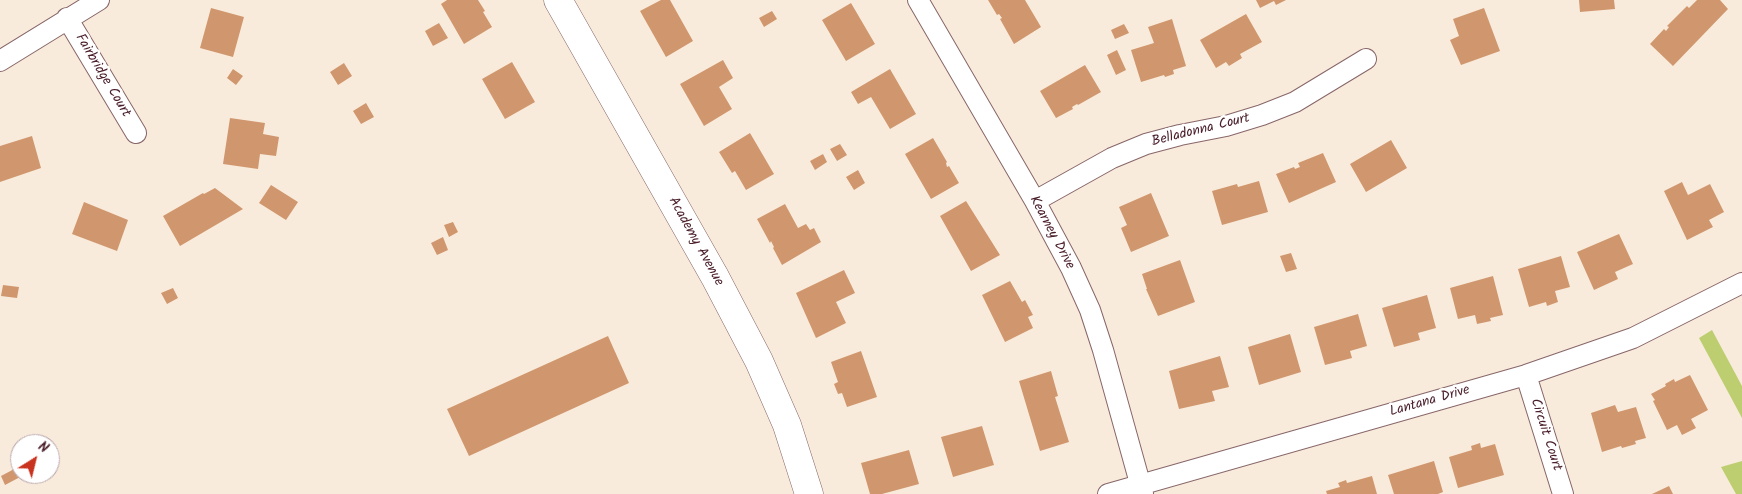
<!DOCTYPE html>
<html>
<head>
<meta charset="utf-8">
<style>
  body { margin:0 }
  #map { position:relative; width:1742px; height:494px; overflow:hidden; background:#f9ebdb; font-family:Kalam,sans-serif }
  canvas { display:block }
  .north { position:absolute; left:10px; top:434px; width:50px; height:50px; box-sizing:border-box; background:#fff; border:1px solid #b7a5aa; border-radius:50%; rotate:36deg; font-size:14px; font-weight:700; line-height:20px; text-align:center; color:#4a1f2b }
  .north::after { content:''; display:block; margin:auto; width:18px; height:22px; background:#c8321e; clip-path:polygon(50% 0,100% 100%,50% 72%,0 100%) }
</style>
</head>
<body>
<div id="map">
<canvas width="1742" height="494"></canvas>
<div class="north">N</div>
</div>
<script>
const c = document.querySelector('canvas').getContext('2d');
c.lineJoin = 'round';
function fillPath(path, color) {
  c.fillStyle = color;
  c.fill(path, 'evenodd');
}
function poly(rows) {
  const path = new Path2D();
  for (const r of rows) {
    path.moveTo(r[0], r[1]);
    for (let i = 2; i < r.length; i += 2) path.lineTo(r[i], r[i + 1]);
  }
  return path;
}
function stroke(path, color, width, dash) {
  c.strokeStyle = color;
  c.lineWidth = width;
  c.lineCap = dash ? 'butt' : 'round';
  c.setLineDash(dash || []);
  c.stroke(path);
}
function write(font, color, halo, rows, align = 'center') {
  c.font = font + ' Kalam,sans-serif';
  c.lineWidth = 5;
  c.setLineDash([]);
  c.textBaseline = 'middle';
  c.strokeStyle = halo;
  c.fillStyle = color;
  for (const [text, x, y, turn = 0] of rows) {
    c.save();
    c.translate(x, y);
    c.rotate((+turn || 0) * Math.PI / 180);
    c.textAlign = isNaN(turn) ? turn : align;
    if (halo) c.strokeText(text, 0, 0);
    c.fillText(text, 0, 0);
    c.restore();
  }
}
const green = poly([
  [1712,330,1742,386,1742,418,1699,338],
  [1742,461,1742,494,1736,494,1721,467]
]);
const building = poly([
  [447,0,478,0,485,11,483,12,492,27,464,44,441,4],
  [661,0,670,0,693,41,666,57,640,11],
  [988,0,1025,0,1041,27,1014,44,1000,19,1002,18,999,14,997,15],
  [1256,0,1286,0,1276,5,1274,1,1260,8],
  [1579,0,1614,0,1615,9,1580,12],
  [1697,0,1720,0,1728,9,1673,66,1650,44,1664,29,1666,31,1669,27,1667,26,1687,6,1689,8],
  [851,3,875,44,846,61,822,20],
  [211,8,244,17,233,57,200,48],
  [1484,8,1500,51,1461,65,1450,40,1459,36,1453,19],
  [772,11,777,19,764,27,759,18],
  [1246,14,1262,42,1240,54,1242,58,1229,66,1226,62,1216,68,1200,40],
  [1172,19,1186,66,1173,70,1174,74,1165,77,1164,75,1141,82,1131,50,1154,43,1148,27],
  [439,23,448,38,433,46,425,31],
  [1124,24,1129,33,1115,39,1111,30],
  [1117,50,1126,70,1116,75,1107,55],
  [723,60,733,78,719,87,732,109,704,126,680,84],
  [512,62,535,102,505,119,482,79],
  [344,63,352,76,338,85,330,72],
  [1085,65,1101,92,1078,105,1077,104,1072,107,1073,109,1056,118,1040,91],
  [233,69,243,76,236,85,227,78],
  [890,69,916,114,890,129,871,97,858,104,851,92],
  [366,103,374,117,361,124,353,111],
  [230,118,265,123,263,134,279,137,276,156,260,154,258,169,223,164],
  [750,133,774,174,746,190,735,171,732,173,719,152],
  [32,136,41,168,0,182,0,146],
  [933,138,947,162,946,163,947,167,949,166,959,183,931,199,905,154],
  [1391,140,1407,168,1366,192,1350,164],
  [840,144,847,155,837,161,830,149],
  [1323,153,1336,182,1289,203,1276,174,1294,167,1295,169,1300,167,1298,163],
  [823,154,827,162,815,170,810,161],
  [858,170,865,183,854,190,846,177],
  [1259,181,1268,212,1222,225,1212,191,1237,184,1238,187],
  [1682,182,1688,195,1710,184,1724,212,1709,220,1713,227,1687,240,1664,191],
  [271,185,298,202,286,220,259,203],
  [215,188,243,209,180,246,163,216,203,193,204,194],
  [1151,193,1169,236,1131,252,1121,228,1127,225,1119,207],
  [966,201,1000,255,971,271,940,216],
  [84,202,128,220,117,251,72,234],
  [785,204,798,228,806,224,810,230,814,228,821,242,782,265,773,248,774,247,771,241,770,243,757,219],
  [453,222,458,232,449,237,444,225],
  [1619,234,1633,264,1615,272,1618,279,1594,290,1577,252],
  [443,237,448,250,437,255,431,243],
  [1291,253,1297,269,1286,272,1280,256],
  [1561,256,1570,287,1555,291,1558,302,1547,306,1546,302,1529,307,1518,269],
  [1180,260,1195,302,1158,316,1146,289,1147,289,1142,274],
  [844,270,855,293,836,302,846,323,816,338,796,293],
  [1493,276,1503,315,1490,318,1491,321,1477,324,1475,315,1458,319,1450,288],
  [1010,281,1022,302,1025,300,1033,315,1028,317,1033,328,1005,342,982,295],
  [3,285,19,287,17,298,1,296],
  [173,288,178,298,167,304,161,293],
  [1427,295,1436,328,1418,333,1420,340,1394,347,1382,308],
  [1358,314,1367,346,1350,351,1352,358,1325,365,1314,327],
  [1290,334,1301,372,1259,385,1248,347],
  [608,336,629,383,469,456,447,409],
  [861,351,877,397,847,407,842,393,838,394,834,384,838,382,831,362],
  [1220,356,1229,387,1212,391,1215,401,1179,409,1169,371],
  [1051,371,1058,396,1055,397,1069,442,1040,451,1019,381],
  [1690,375,1708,410,1691,419,1696,428,1682,435,1677,425,1667,430,1653,401,1655,400,1651,394,1666,386,1665,384,1674,379,1675,382],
  [1615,405,1618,412,1636,407,1646,438,1635,441,1636,444,1622,448,1621,446,1602,452,1591,413],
  [982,426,994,465,953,477,941,437],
  [1480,443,1481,448,1495,444,1504,475,1458,488,1449,457,1472,450,1471,446],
  [909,450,919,484,882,494,870,494,861,463],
  [1434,461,1443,492,1438,494,1394,494,1388,475],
  [18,467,20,474,22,476,5,485,1,476],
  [1372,476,1377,494,1327,494,1326,491,1340,487,1338,483,1346,480,1347,483],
  [1669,486,1673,494,1652,494]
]);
const street = poly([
  [918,0,1035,201,1071,268,1090,310,1103,350,1143,494],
  [67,18,136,133],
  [0,61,99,0],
  [1035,201,1112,158,1146,144,1180,135,1226,126,1262,115,1295,102,1366,59],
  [1526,375,1563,494],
  [1108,494,1526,375,1633,338,1742,283]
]);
const secondary = poly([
  [558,0,715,277,759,361,787,425,809,494]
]);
const streetNames = [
  ["Fairbridge Court",102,76,59],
  ["Belladonna Court",1201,131,-14],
  ["Kearney Drive",1051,233,62],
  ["Academy Avenue",695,242,61],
  ["Lantana Drive",1430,402,-16],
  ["Circuit Court",1545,435,72]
];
fillPath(green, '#bdce71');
fillPath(building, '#d0976e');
stroke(street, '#876669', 22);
stroke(secondary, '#876669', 29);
stroke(street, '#fff', 20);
stroke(secondary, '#fff', 28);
write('14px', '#4a1f2b', '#fff', streetNames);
</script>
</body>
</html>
